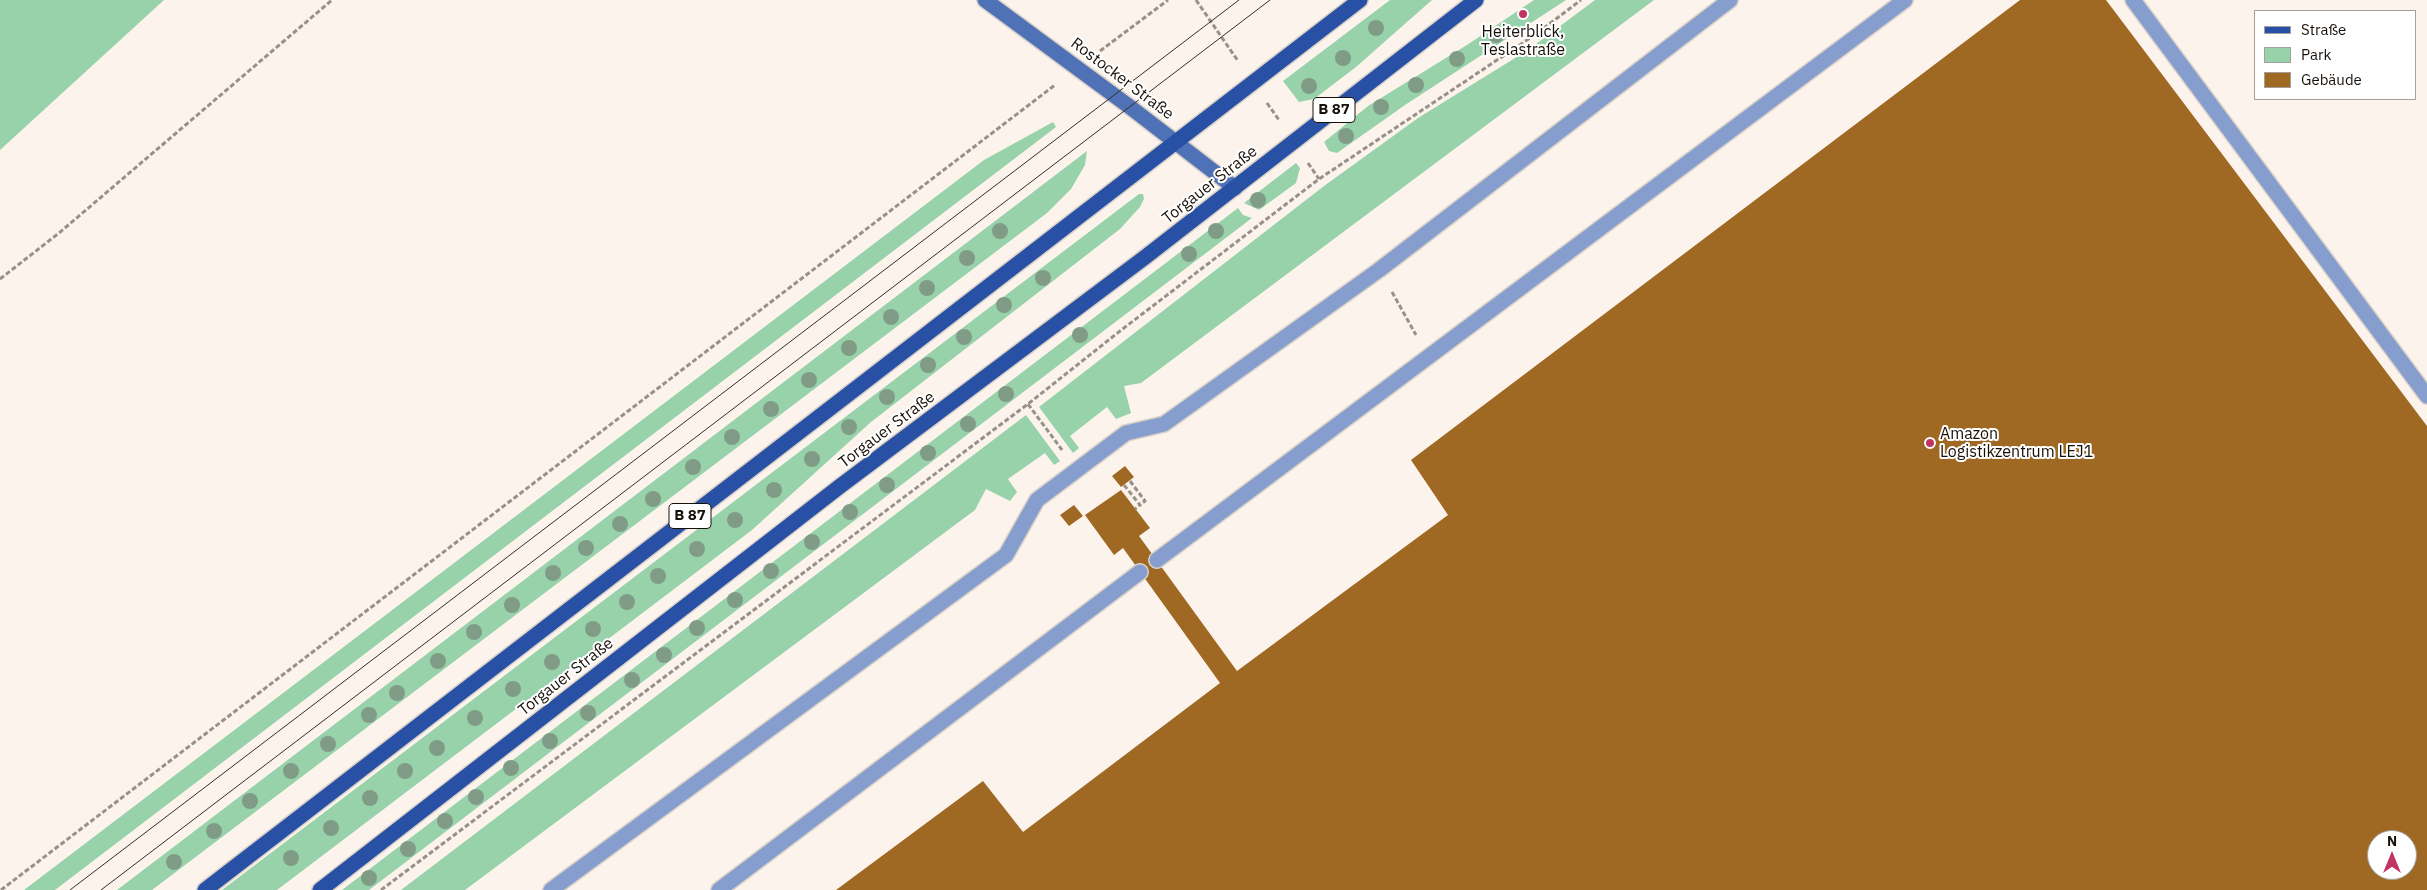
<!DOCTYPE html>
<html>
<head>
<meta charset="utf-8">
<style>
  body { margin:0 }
  #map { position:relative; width:2427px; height:890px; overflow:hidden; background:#fcf4ec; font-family:"IBM Plex Sans",sans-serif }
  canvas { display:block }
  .legend { position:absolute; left:2254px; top:10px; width:162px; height:90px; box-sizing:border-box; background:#fff; border:1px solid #a3a09d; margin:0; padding:6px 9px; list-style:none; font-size:15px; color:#18110a }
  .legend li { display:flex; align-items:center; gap:10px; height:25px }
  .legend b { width:25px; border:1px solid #a3a09d }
  .north { position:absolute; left:2367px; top:830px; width:50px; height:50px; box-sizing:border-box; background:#fff; border:1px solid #a3a09d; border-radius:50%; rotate:0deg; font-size:14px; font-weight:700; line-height:20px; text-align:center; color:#18110a }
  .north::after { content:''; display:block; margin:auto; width:18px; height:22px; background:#c23462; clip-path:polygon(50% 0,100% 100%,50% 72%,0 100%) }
</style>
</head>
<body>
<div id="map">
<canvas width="2427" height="890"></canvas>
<ul class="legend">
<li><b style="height:6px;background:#2851a5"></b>Straße</li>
<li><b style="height:14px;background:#97d2aa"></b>Park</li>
<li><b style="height:14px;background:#9f6823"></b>Gebäude</li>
</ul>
<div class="north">N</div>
</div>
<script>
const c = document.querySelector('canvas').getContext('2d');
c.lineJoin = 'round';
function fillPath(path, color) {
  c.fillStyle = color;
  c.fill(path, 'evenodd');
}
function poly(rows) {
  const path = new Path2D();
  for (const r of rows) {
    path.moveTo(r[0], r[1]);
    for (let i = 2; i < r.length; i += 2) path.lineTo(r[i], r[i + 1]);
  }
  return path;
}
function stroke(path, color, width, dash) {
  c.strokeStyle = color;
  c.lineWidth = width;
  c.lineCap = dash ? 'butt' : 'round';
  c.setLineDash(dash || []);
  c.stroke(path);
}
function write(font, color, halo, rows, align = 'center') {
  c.font = font + ' "IBM Plex Sans",sans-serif';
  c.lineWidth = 4;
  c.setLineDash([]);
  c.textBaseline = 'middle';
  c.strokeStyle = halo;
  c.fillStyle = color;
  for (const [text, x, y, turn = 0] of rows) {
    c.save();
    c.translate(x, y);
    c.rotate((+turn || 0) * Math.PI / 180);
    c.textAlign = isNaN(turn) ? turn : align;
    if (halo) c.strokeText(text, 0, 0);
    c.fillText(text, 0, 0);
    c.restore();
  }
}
const green = poly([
  [0,0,164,0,0,150],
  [1390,0,1432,0,1356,67,1314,99,1299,102,1283,81],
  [1534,0,1566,0,1405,105,1337,153,1329,151,1324,142,1368,106,1467,45],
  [1595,0,1654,0,1141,383,1124,386,1131,413,1116,419,1107,407,1070,436,1079,448,1073,453,1039,407,1324,186,1418,118,1528,50],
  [1053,122,1056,127,55,890,24,890,984,160],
  [1087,151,1085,165,1071,189,1047,213,152,890,117,890],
  [1296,163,1300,168,1296,183,1259,210,1244,203],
  [1139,194,1143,194,1144,199,1140,207,1120,229,871,422,752,530,277,890,222,890],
  [1238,208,1243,215,1252,218,369,890,342,890],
  [1026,415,1060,461,1054,465,1045,453,1008,479,1017,492,1010,501,986,489,975,510,465,890,401,890]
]);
const building = poly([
  [2020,0,2106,0,2427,426,2427,890,836,890,983,781,1023,832,1220,683,1123,548,1114,555,1085,515,1121,490,1150,528,1139,536,1237,671,1448,515,1411,460],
  [2377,840,2407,840,2407,870,2377,870],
  [1125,466,1134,477,1121,487,1112,476],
  [1074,505,1083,516,1069,526,1060,515]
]);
const path = poly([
  [1196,0,1238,61],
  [1100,51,1168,0],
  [1267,103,1279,120],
  [1308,163,1319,179],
  [0,279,59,233,332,0],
  [1392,292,1416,335],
  [1028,404,1062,450],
  [1130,481,1145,501,1140,505],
  [1124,485,1140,505,1135,509],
  [1,890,1055,85],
  [381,890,1028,404,1120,331,1319,179,1536,34,1581,0]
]);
const lane = poly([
  [2133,0,2427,396],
  [1157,560,1905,0],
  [551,890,1006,555,1037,500,1126,433,1164,424,1379,270,1730,0],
  [719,890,1140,572]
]);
const secondary = poly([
  [985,0,1130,107,1235,188]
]);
const primary = poly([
  [205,890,1360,0],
  [320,890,839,487,1144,258,1476,0]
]);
const tram = poly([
  [70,890,1239,0],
  [101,890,1270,0]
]);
const trees = [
  [1376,28],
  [1496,35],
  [1343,58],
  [1457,59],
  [1416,85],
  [1309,86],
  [1381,107],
  [1346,136],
  [1258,200],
  [1000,231],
  [1216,231],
  [1189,254],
  [967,258],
  [1043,278],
  [927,288],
  [1004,305],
  [891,317],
  [1080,335],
  [964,337],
  [849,348],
  [928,365],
  [809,380],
  [1006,394],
  [887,397],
  [771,409],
  [968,424],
  [849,427],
  [732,437],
  [928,453],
  [812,459],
  [693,467],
  [887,485],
  [774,490],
  [653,499],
  [850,512],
  [735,520],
  [620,524],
  [812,542],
  [586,548],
  [697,549],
  [771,571],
  [553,573],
  [658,576],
  [735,600],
  [627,602],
  [512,605],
  [697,628],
  [593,629],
  [474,632],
  [664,655],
  [438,661],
  [552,662],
  [632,680],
  [513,689],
  [397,693],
  [588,713],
  [369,715],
  [475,718],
  [550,741],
  [328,744],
  [437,748],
  [511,768],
  [291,771],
  [405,771],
  [476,797],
  [370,798],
  [250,801],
  [445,821],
  [331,828],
  [214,831],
  [408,849],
  [291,858],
  [174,862],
  [369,878]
];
const markers = [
  [1523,14,5,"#c23462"],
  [1930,443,5,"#c23462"]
];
const shields = [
  [1334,110,42],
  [690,516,42]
];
const shieldNames = [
  ["B 87",1334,110],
  ["B 87",690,516]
];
const poiNames = [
  ["Heiterblick,",1523,32],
  ["Teslastraße",1523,50],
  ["Amazon",1940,434,"left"],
  ["Logistikzentrum LEJ1",1940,452,"left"]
];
const streetNames = [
  ["Rostocker Straße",1122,79,37],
  ["Torgauer Straße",1210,185,-38],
  ["Torgauer Straße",887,430,-37],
  ["Torgauer Straße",566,677,-38]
];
fillPath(green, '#97d2aa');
fillPath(building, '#9f6823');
stroke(lane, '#d8d0c8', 18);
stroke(secondary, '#d8d0c8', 18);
stroke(primary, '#d8d0c8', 18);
stroke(path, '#989189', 3, [5, 2.5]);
stroke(lane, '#859ecd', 15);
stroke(secondary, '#4f72b7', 15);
stroke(primary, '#2851a5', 15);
stroke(tram, '#362f28', 1);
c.fillStyle = '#809c86';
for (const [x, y] of trees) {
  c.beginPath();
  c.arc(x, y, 8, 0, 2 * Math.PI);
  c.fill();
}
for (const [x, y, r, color] of markers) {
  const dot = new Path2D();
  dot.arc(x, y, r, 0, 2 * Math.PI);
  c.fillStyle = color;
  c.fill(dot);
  stroke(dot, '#fff', 2);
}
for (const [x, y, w] of shields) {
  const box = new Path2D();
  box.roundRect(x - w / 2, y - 12.5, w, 25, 4);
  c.fillStyle = '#fff';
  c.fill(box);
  stroke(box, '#18110a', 1);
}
write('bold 15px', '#18110a', null, shieldNames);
write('16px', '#18110a', '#fff', poiNames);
write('16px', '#18110a', '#fff', streetNames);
</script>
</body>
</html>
